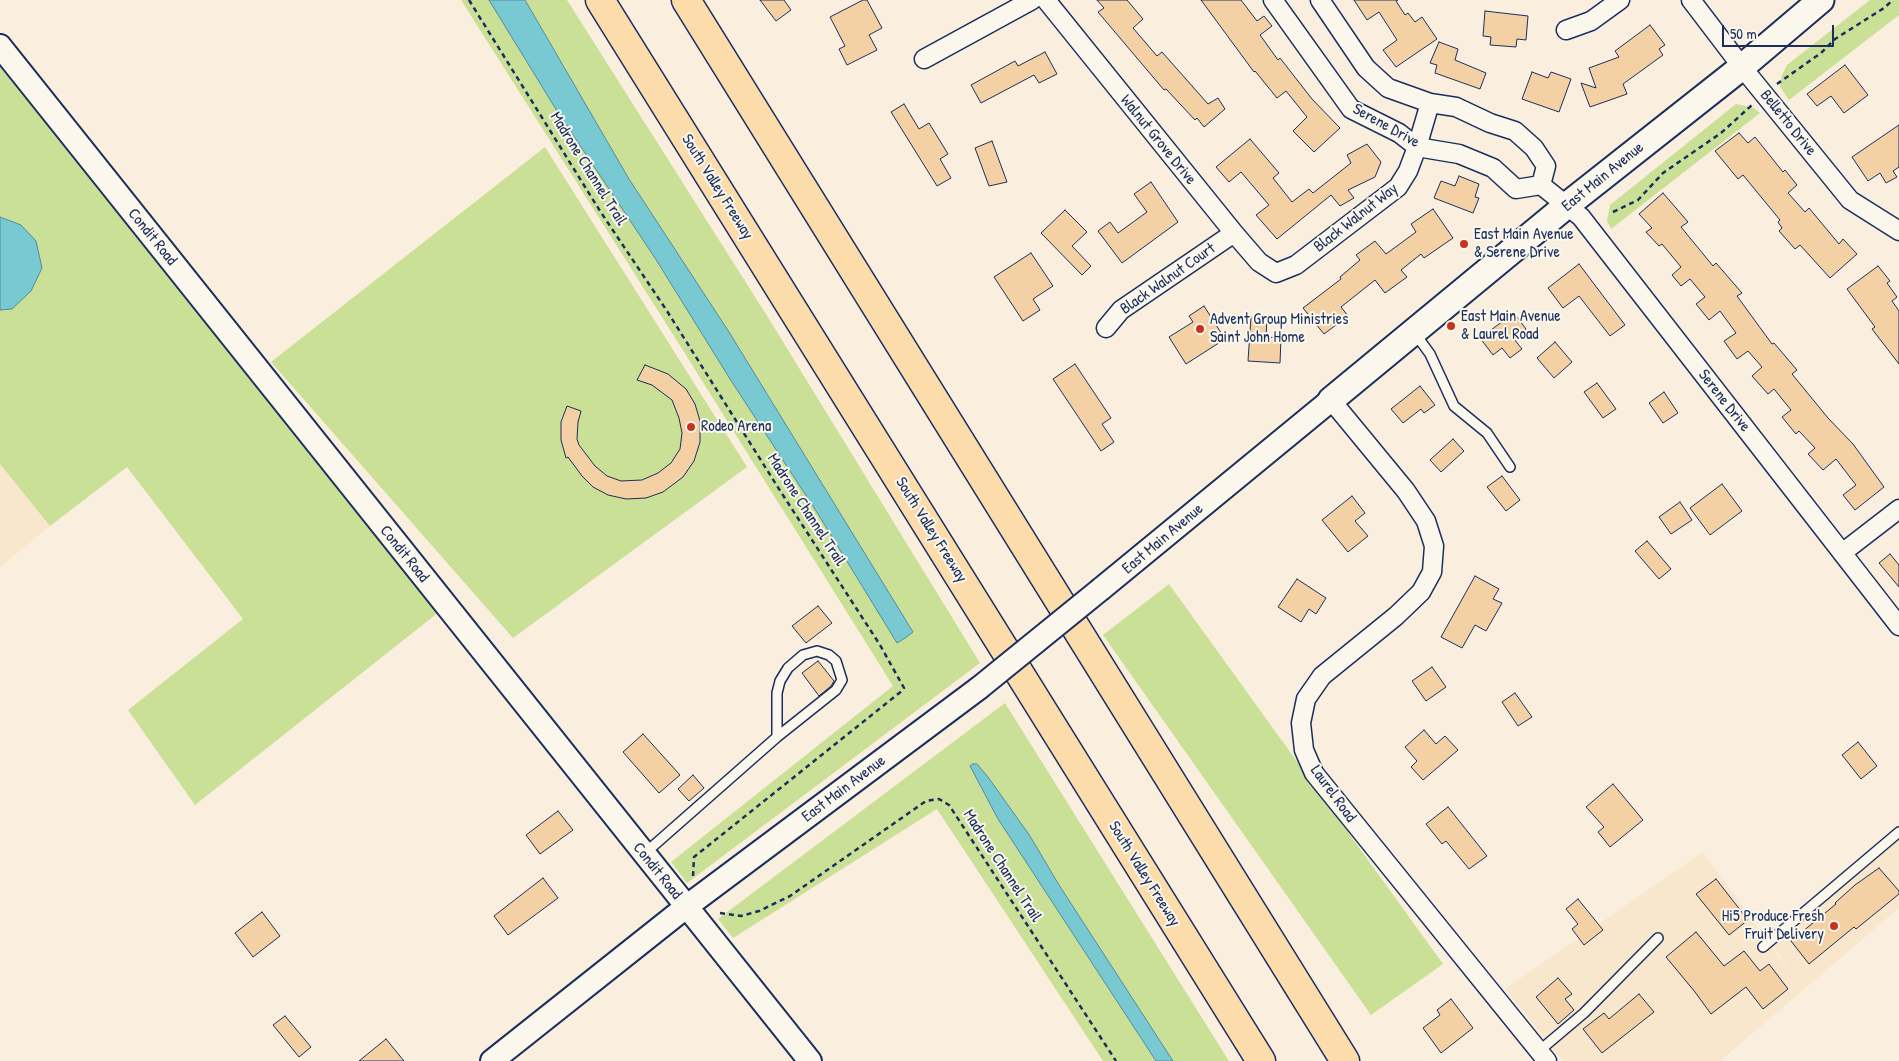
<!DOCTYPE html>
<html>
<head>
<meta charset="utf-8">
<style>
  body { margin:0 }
  #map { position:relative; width:1899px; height:1061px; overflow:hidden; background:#faefde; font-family:"Patrick Hand",sans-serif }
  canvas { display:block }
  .scale { position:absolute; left:1722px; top:25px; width:112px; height:22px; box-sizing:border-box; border:2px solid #1b2f5e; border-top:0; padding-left:6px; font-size:15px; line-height:18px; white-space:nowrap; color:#1b2f5e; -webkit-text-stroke:4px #fbf7ec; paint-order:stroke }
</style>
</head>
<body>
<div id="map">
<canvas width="1899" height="1061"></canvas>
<div class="scale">50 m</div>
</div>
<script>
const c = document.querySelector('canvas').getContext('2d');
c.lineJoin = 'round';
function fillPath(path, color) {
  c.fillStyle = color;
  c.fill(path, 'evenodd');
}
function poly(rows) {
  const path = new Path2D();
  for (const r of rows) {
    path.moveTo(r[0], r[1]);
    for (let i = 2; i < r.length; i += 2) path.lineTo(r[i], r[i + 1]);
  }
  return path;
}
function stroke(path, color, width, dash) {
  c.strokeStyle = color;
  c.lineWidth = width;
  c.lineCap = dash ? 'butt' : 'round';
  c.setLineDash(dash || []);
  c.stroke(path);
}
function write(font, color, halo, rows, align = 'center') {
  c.font = font + ' "Patrick Hand",sans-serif';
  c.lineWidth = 4;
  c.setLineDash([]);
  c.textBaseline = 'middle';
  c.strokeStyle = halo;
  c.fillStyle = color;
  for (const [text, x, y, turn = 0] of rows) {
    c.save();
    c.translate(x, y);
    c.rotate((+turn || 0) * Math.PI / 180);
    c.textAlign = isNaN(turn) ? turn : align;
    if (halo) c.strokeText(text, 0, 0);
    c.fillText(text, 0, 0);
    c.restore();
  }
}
const built = poly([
  [0,464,50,526,0,567],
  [1899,832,1899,908,1720,1061,1563,1061,1505,989,1703,852,1795,979,1771,942]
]);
const green = poly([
  [461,0,567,0,769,319,980,663,687,883,671,862,893,686,679,344],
  [1870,0,1899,0,1899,15,1789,100,1780,87,1782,75,1787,65],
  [0,48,444,608,195,805,128,710,243,619,127,467,50,526,0,464],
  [1736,104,1754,108,1760,113,1611,229,1607,221,1610,205],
  [545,147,747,467,513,638,271,362],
  [1169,584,1443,964,1371,1015,1103,635],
  [1005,703,1229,1061,1103,1061,937,809,733,938,718,919]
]);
const water = poly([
  [489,0,525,0,629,179,729,332,913,632,905,638,897,643,818,514,730,379,655,258,557,111,489,0],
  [0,217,21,225,36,241,42,268,31,291,12,309,0,310,0,217],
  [973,764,977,764,988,777,1030,836,1059,885,1173,1061,1156,1061,998,819,970,766,973,764]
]);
const building = poly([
  [760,0,784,0,791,10,776,21,760,0],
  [863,0,867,0,882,28,869,35,877,50,847,65,839,49,845,46,830,17,863,0],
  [1097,0,1127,0,1143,19,1133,28,1157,56,1162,52,1208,104,1218,98,1225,109,1204,127,1197,118,1195,120,1166,89,1164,90,1098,12,1104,8,1097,0],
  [1201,0,1241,0,1257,21,1264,16,1272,26,1260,35,1278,60,1280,58,1312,99,1340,128,1314,152,1293,131,1307,117,1286,91,1277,98,1255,71,1254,72,1201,0],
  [1354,0,1398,0,1396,1,1405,15,1408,13,1415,22,1422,17,1437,39,1396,67,1383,50,1397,40,1379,12,1367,20,1354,0],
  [1485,11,1528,16,1526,40,1517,39,1516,47,1490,45,1491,37,1483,36,1485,11],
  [1650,25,1665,45,1659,49,1663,55,1623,84,1627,94,1590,107,1581,83,1596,88,1589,68,1619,57,1615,51,1650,25],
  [1439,42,1458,49,1455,60,1486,73,1480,89,1435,73,1437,65,1430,63,1439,42],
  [1045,52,1057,74,1039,83,1034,75,981,103,971,85,1015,61,1018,66,1045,52],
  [1845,65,1868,95,1844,113,1831,96,1817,106,1807,94,1845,65],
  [1532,72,1548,78,1551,72,1571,79,1559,112,1522,99,1532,72],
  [904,104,919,129,929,123,948,154,940,159,951,178,937,186,891,112,904,104],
  [1899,125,1899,167,1893,171,1897,177,1886,183,1880,173,1868,181,1852,157,1899,125],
  [1739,133,1748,143,1755,137,1783,172,1785,170,1797,185,1788,193,1805,212,1809,208,1839,244,1843,239,1857,254,1830,278,1800,245,1795,249,1779,231,1782,228,1778,222,1780,220,1743,175,1738,179,1715,151,1739,133],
  [1250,139,1279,173,1273,178,1292,202,1309,189,1313,193,1351,163,1347,155,1367,144,1381,162,1375,177,1348,190,1354,198,1340,206,1331,195,1277,239,1256,215,1269,205,1241,172,1229,182,1216,167,1250,139],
  [992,141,1007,182,989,186,975,148,992,141],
  [1459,176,1479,184,1475,197,1479,198,1473,213,1434,198,1441,181,1455,186,1459,176],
  [1151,182,1178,222,1122,263,1098,231,1110,222,1118,233,1147,212,1134,194,1151,182],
  [1663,193,1688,222,1681,227,1713,266,1716,263,1742,293,1737,296,1772,344,1774,343,1797,370,1792,374,1828,418,1853,444,1884,487,1855,510,1843,495,1856,485,1836,459,1823,470,1808,454,1815,448,1799,431,1796,434,1782,417,1791,410,1774,389,1768,394,1752,376,1762,367,1748,351,1737,359,1724,341,1736,333,1720,311,1709,320,1696,304,1705,297,1690,279,1681,286,1672,275,1681,267,1662,244,1659,246,1646,232,1652,228,1639,214,1663,193],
  [1433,209,1453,238,1424,258,1421,254,1401,270,1407,277,1385,293,1375,280,1341,307,1348,316,1324,334,1303,308,1341,279,1340,277,1360,260,1356,255,1375,241,1386,254,1416,232,1411,224,1433,209],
  [1065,210,1087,232,1072,246,1091,266,1082,275,1041,233,1065,210],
  [1031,253,1053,286,1033,299,1040,310,1023,321,994,277,1031,253],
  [1579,264,1625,325,1610,336,1579,296,1563,308,1548,288,1579,264],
  [1878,266,1890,281,1887,283,1897,297,1892,301,1899,311,1899,364,1872,329,1875,327,1847,289,1878,266],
  [1204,306,1225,339,1186,364,1169,337,1193,322,1189,316,1204,306],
  [1514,313,1526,329,1514,339,1522,349,1510,358,1502,348,1493,355,1480,338,1514,313],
  [1251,317,1267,318,1266,337,1281,338,1280,363,1248,361,1251,317],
  [1555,342,1572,362,1554,378,1537,358,1555,342],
  [1075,364,1111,418,1102,424,1114,442,1101,451,1053,379,1075,364],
  [645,365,668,374,686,389,695,404,700,421,700,442,694,461,683,477,663,492,646,498,626,499,608,495,593,487,582,476,568,457,566,458,561,440,561,422,567,406,581,411,578,422,577,439,579,445,595,466,607,476,621,481,642,480,658,473,671,463,680,449,682,433,679,418,672,400,652,385,637,380,645,365],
  [1597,383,1616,409,1603,418,1584,392,1597,383],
  [1420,386,1435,405,1424,413,1421,409,1403,423,1391,409,1420,386],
  [1664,392,1678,413,1663,423,1649,403,1664,392],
  [1453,439,1464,451,1441,472,1430,460,1453,439],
  [1502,476,1520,500,1506,511,1487,487,1502,476],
  [1722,484,1742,511,1710,535,1690,508,1722,484],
  [1352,496,1365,513,1355,521,1368,536,1348,552,1322,520,1352,496],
  [1680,502,1692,520,1671,534,1659,517,1680,502],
  [1647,541,1671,569,1659,579,1635,551,1647,541],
  [1890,554,1899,565,1899,587,1879,563,1890,554],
  [1475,576,1499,589,1493,599,1502,603,1486,631,1475,625,1462,648,1441,637,1475,576],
  [1297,579,1326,598,1316,614,1309,609,1301,622,1278,607,1297,579],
  [818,606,832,623,806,643,792,626,818,606],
  [818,661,834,681,831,686,819,696,802,673,818,661],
  [1432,667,1446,687,1426,701,1412,681,1432,667],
  [1515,693,1532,717,1518,726,1502,702,1515,693],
  [1424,730,1436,744,1445,736,1458,750,1423,780,1411,767,1417,761,1405,747,1424,730],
  [643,734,680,775,659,793,623,752,643,734],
  [1858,742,1877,766,1861,779,1842,755,1858,742],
  [693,775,704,788,689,801,678,789,693,775],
  [1613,784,1643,820,1610,847,1598,832,1604,827,1586,807,1613,784],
  [1448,807,1487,856,1469,869,1446,841,1442,844,1426,824,1448,807],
  [558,811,573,830,540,854,526,835,558,811],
  [1879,868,1899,891,1899,894,1856,929,1854,927,1809,964,1791,941,1836,904,1835,903,1855,885,1879,868],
  [543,878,558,898,508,935,494,916,543,878],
  [1716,879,1748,920,1729,935,1696,894,1716,879],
  [1578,899,1603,930,1584,945,1572,929,1578,924,1566,909,1578,899],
  [262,912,280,936,253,957,235,933,262,912],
  [1696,932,1724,966,1744,951,1760,971,1769,964,1788,989,1763,1009,1746,987,1711,1014,1695,992,1666,957,1696,932],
  [1558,978,1572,994,1565,999,1574,1010,1558,1024,1536,997,1558,978],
  [1639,994,1654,1012,1602,1053,1583,1029,1604,1013,1609,1019,1639,994],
  [1451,999,1473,1028,1441,1053,1423,1028,1440,1015,1437,1010,1451,999],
  [285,1016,311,1047,299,1057,273,1025,285,1016],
  [386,1039,404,1061,359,1061,386,1039]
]);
const path = poly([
  [469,0,600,211,667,311,779,489,880,645,904,688,903,690,694,857,693,876],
  [1777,84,1821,53,1835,39,1884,8,1893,0],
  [1613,212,1638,200,1663,173,1721,133,1752,105],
  [720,913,741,916,759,911,790,896,926,801,939,799,949,805,1116,1061]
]);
const service = poly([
  [1414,332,1430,354,1454,406,1487,433,1510,467],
  [644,854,777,737,836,690,842,680,836,661,829,655,817,651,803,655,788,668,780,681,777,693,777,737],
  [1763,947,1899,832],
  [1539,1051,1584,1013,1658,938]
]);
const minor = poly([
  [1046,0,1234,233,1259,262,1276,273,1296,265,1398,187,1408,171,1417,147,1430,103],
  [1273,0,1351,109,1399,133,1417,147,1459,154,1493,168,1516,189,1541,185,1581,217,1899,626],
  [1320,0,1366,68,1388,88,1430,103,1456,107,1490,123,1515,131,1534,148,1546,166,1541,185],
  [1691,0,1742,67,1850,200,1899,231],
  [1566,30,1591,21,1620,0],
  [924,59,1032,0],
  [1106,328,1121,310,1234,233],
  [1331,400,1406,491,1426,521,1434,546,1432,572,1421,592,1396,616,1322,676,1306,699,1301,723,1304,750,1314,773,1547,1061],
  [1842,553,1899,509]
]);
const tertiary = poly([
  [0,46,810,1061],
  [1101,589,1331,400],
  [492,1061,686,907,979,688]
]);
const secondary = poly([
  [1331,400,1566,206,1742,67,1821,0]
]);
const motorway = poly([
  [600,0,1261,1061],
  [686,0,1345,1061]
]);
const tertiaryBridge = poly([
  [979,688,1101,589]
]);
const markers = [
  [1464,244,5,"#c8321e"],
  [1451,326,5,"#c8321e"],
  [1200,329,5,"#c8321e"],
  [691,427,5,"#c8321e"],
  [1834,926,5,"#c8321e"]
];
const streetNames = [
  ["Belletto Drive",1788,123,51],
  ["Serene Drive",1386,126,29],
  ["Walnut Grove Drive",1158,140,51],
  ["Madrone Channel Trail",588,169,58],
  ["East Main Avenue",1603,177,-39],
  ["South Valley Freeway",717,187,58],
  ["Black Walnut Way",1356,218,-38],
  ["Condit Road",152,237,51],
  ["Black Walnut Court",1168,279,-35],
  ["Serene Drive",1724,401,52],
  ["Madrone Channel Trail",806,510,57],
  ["South Valley Freeway",931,530,58],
  ["East Main Avenue",1163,539,-40],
  ["Condit Road",404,554,51],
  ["East Main Avenue",844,789,-37],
  ["Laurel Road",1333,794,54],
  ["Madrone Channel Trail",1002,866,57],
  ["Condit Road",657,871,51],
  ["South Valley Freeway",1144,874,58]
];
const poiNames = [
  ["East Main Avenue",1474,235],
  ["& Serene Drive",1474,253],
  ["East Main Avenue",1461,317],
  ["& Laurel Road",1461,335],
  ["Advent Group Ministries",1210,320],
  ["Saint John Home",1210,338],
  ["Rodeo Arena",701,427],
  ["Hi5 Produce Fresh",1824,917,"right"],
  ["Fruit Delivery",1824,935,"right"]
];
fillPath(built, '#f8e6cd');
fillPath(green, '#cae096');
fillPath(water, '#78c9d1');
stroke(water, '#538ba3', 1);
fillPath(building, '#f4d1a5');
stroke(building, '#1b2f5e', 1);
stroke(service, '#1b2f5e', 12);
stroke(minor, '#1b2f5e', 21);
stroke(tertiary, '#1b2f5e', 26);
stroke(secondary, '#1b2f5e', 29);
stroke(motorway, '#1b2f5e', 31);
stroke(path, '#1b2f5e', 2.5, [5, 4]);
stroke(service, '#fbf7ec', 9);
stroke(minor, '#fbf7ec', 18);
stroke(tertiary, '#fbf7ec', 22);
stroke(secondary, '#fbf7ec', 25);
stroke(motorway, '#fddcac', 28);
stroke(tertiaryBridge, '#1b2f5e', 26, []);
stroke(tertiaryBridge, '#fbf7ec', 22);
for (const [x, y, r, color] of markers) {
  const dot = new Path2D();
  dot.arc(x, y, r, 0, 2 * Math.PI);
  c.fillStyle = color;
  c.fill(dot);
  stroke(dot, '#fbf7ec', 2);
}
write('16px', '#1b2f5e', '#fbf7ec', streetNames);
write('16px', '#1b2f5e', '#fbf7ec', poiNames, 'left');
</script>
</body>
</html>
